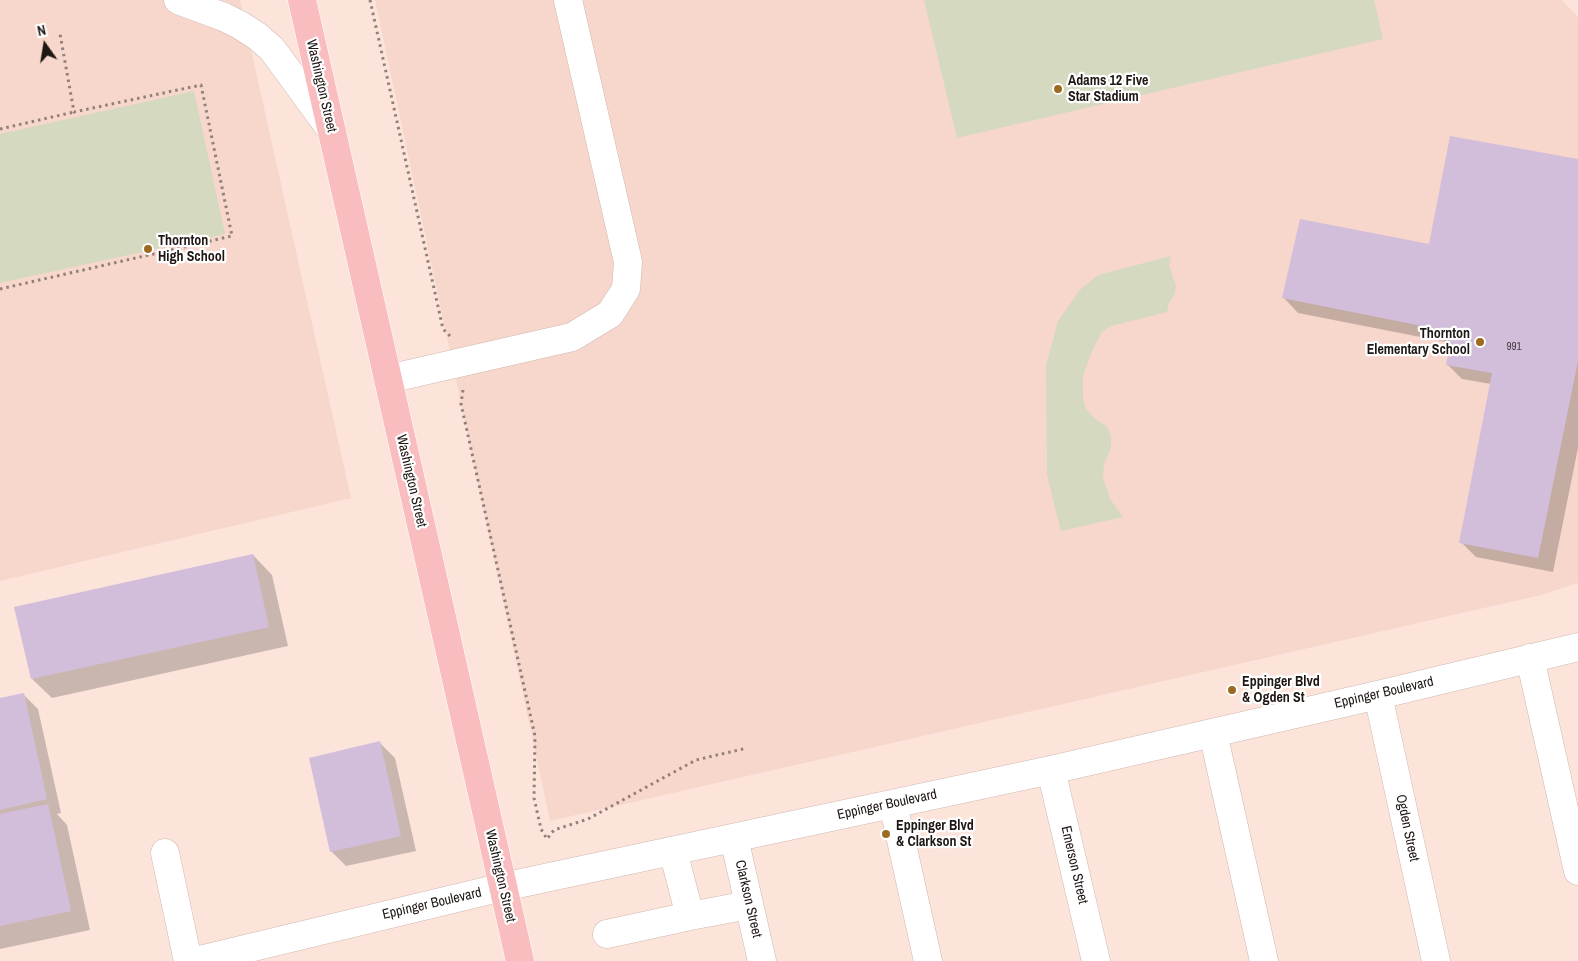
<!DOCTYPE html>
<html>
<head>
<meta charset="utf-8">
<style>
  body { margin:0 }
  #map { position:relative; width:1578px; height:961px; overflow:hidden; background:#fce4db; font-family:"Archivo Narrow",sans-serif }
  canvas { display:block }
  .north { position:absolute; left:20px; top:20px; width:50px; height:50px; -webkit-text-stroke:4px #fff; paint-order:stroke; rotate:347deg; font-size:14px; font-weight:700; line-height:20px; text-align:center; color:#1f1714 }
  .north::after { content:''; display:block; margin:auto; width:18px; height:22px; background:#1f1714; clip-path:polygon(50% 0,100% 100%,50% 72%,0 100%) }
</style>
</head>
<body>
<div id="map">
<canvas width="1578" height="961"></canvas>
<div class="north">N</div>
</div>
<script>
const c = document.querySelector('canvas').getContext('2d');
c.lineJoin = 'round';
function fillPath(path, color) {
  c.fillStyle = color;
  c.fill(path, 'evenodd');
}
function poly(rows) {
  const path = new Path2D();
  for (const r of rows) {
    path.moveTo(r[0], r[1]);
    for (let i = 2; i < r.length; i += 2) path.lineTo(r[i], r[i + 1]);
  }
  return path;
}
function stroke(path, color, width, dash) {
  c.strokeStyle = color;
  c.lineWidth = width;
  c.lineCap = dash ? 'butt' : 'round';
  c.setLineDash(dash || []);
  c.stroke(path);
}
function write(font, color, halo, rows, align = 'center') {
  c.font = font + ' "Archivo Narrow",sans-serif';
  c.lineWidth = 4.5;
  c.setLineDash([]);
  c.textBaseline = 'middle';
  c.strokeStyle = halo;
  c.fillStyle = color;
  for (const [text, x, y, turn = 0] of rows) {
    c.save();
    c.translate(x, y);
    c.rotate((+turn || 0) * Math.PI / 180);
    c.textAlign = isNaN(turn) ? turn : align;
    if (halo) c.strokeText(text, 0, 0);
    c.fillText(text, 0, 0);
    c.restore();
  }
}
const built = poly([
  [0,0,240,0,351,498,0,581],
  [375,0,1562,0,1578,17,1578,583,1541,595,550,821]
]);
const green = poly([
  [924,0,1374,0,1383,39,957,138],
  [194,91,225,234,0,283,0,134],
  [1171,256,1169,265,1176,286,1175,294,1169,303,1167,312,1111,326,1102,332,1092,351,1083,376,1083,398,1086,409,1096,420,1107,426,1111,436,1111,448,1104,464,1103,477,1110,499,1123,517,1061,531,1047,475,1046,366,1058,321,1080,290,1098,275]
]);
const shadow = poly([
  [1578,160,1578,448,1553,572,1476,557,1461,542,1491,384,1462,379,1447,364,1451,343,1298,313,1284,298,1430,246],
  [253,555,272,575,288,646,52,698,32,679],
  [23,694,38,709,61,813,57,814,67,825,90,930,0,949,0,700],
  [380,743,395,758,416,851,346,866,331,851]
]);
const building = poly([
  [1450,136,1578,159,1578,361,1538,558,1459,543,1492,373,1446,365,1452,332,1282,298,1300,219,1429,244],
  [253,554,269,627,31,679,14,607],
  [24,693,47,799,0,810,0,698],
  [380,741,401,836,330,852,309,758],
  [48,804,71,911,0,926,0,814]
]);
const path = poly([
  [370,0,443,329,450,336],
  [0,129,74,112],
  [0,289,232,236,201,85,74,112,60,34],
  [463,390,461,404,535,736,534,798,541,829,547,839,554,830,588,819,696,760,747,748]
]);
const minor = poly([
  [178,0,224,17,240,25,257,36,272,49,332,131],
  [388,379,572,337,610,314,626,289,628,262,568,0],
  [1530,658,1578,871],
  [1378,695,1436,961],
  [1213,733,1264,961],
  [1051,770,1096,961],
  [893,804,928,961],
  [734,838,762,961],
  [165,853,188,961],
  [690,916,749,905],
  [607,934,690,916,673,851],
  [195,961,503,887,1051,770,1378,695,1578,647]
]);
const major = poly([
  [302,0,520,961]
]);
const markers = [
  [1058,89,5,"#9d6a21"],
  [148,249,5,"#9d6a21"],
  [1480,342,5,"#9d6a21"],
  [1232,690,5,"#9d6a21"],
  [886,834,5,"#9d6a21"]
];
const numberNames = [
  ["991",1514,347]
];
const poiNames = [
  ["Adams 12 Five",1068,81],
  ["Star Stadium",1068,97],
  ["Thornton",158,241],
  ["High School",158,257],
  ["Thornton",1470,334,"right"],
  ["Elementary School",1470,350,"right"],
  ["Eppinger Blvd",1242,682],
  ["& Ogden St",1242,698],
  ["Eppinger Blvd",896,826],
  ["& Clarkson St",896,842]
];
const streetNames = [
  ["Washington Street",321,86,77],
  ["Washington Street",411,481,77],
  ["Eppinger Boulevard",1384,693,-13],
  ["Eppinger Boulevard",887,805,-12],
  ["Ogden Street",1407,828,78],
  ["Emerson Street",1074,865,77],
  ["Washington Street",500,876,77],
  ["Clarkson Street",748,899,77],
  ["Eppinger Boulevard",432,904,-13]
];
fillPath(built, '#f7d7cb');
fillPath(green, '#d4d9c0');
fillPath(shadow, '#0003');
fillPath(building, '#d2bddb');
stroke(minor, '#cfb8af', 29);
stroke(major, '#fff', 29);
stroke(path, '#91807a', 3, [2.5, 4]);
stroke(minor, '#fff', 28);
stroke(major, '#f9bcbf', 28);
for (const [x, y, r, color] of markers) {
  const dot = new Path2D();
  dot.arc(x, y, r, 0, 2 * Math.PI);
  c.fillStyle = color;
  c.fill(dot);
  stroke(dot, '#fff', 2);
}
write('11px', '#4c4046', null, numberNames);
write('bold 14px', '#1f1714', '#fff', poiNames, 'left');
write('14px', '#1f1714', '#fff', streetNames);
</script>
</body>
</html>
